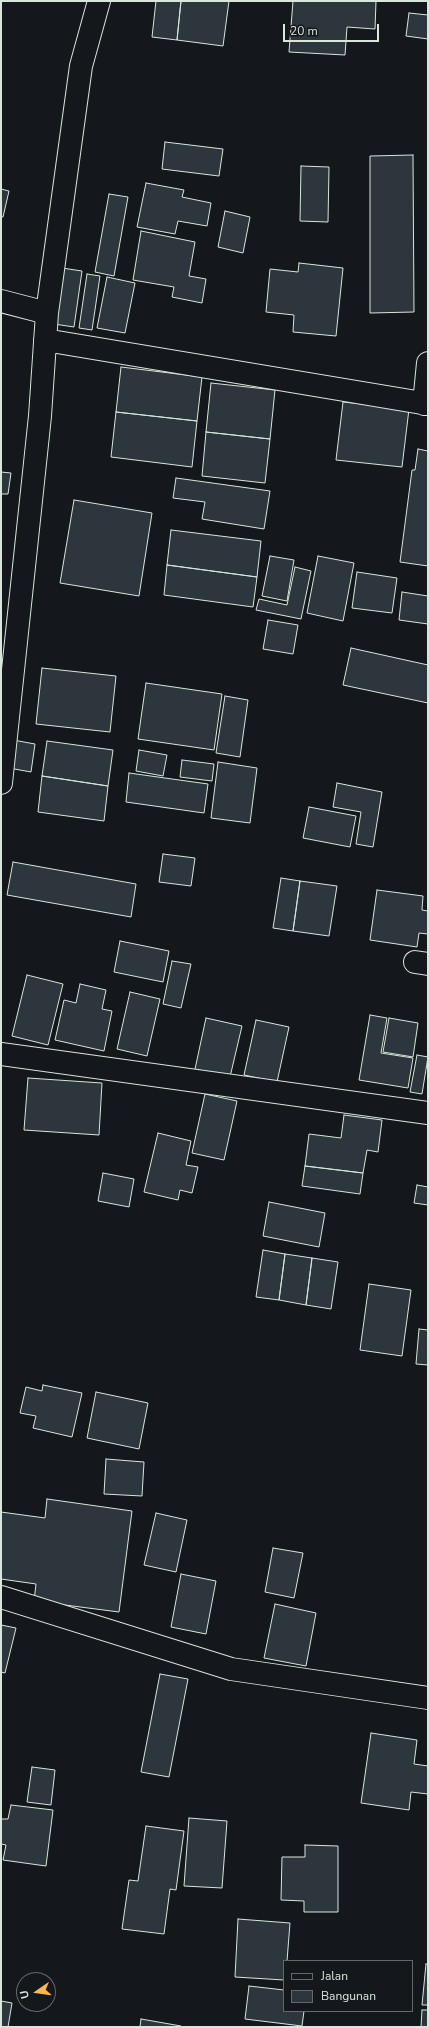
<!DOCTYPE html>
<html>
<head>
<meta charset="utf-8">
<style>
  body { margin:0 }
  #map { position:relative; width:429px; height:2028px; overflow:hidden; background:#14181c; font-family:"Nunito Sans",sans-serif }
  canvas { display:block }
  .frame { position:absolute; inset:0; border:2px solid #d8e6dc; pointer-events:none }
  .legend { position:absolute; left:283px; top:1960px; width:130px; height:52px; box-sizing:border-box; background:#14181c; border:1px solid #626a69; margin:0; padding:5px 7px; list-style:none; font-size:12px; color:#d8e6dc }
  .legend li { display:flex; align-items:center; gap:8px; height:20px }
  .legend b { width:20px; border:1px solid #626a69 }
  .north { position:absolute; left:16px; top:1972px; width:40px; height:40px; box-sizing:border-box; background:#14181c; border:1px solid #626a69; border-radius:50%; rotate:257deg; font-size:11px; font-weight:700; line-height:16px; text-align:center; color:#d8e6dc }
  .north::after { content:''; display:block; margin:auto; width:14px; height:18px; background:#ffb74d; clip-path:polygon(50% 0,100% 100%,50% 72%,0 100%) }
  .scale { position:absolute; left:283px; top:24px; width:96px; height:18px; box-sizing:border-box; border:2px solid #d8e6dc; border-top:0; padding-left:5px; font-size:12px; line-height:14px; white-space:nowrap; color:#d8e6dc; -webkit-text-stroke:3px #14181c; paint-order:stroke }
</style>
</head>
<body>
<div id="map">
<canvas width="429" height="2028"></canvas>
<div class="frame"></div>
<ul class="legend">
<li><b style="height:5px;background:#14181c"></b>Jalan</li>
<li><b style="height:11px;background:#2c363c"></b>Bangunan</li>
</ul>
<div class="north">U</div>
<div class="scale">20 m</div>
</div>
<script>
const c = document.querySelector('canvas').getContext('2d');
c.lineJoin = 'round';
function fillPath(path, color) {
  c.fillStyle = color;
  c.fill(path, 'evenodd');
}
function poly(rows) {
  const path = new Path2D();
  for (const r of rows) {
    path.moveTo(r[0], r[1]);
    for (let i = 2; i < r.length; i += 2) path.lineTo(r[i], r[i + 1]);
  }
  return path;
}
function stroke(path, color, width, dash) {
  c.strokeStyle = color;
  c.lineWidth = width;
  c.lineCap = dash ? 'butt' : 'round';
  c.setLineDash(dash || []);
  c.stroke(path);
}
const building = poly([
  [156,1,181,1,177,40,152,37,156,1],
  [181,1,229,1,223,46,177,40,181,1],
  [293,1,376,1,375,29,347,27,345,55,289,52,293,1],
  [409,13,428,15,428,39,406,36,409,13],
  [165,142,223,149,219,176,162,169,165,142],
  [413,155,414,312,370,313,370,156,413,155],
  [301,166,329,167,328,222,300,221,301,166],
  [146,183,184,190,182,197,211,203,207,226,178,221,175,234,137,227,146,183],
  [1,189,9,191,3,217,1,217,1,189],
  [109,194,128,197,114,276,95,272,109,194],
  [225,211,250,217,243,253,218,247,225,211],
  [141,231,195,242,189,276,206,279,202,303,172,297,174,287,133,280,141,231],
  [299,263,343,268,336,336,293,332,294,315,266,312,270,269,298,272,299,263],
  [62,268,82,271,74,327,54,324,62,268],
  [87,274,100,276,92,330,79,328,87,274],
  [107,277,135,283,125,333,97,328,107,277],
  [121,367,202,377,197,421,116,412,121,367],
  [211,383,275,390,270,439,206,432,211,383],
  [343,402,409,409,402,467,336,460,343,402],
  [116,412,197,421,192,467,111,457,116,412],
  [206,432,270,439,265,483,202,476,206,432],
  [418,449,428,451,428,566,400,562,412,470,415,470,418,449],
  [1,472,11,473,8,494,1,494,1,472],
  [176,478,270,491,264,529,202,519,205,502,173,498,176,478],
  [74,500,152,513,139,596,60,583,74,500],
  [171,530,261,541,257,577,167,565,171,530],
  [270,556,294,560,287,601,262,596,270,556],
  [318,556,354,563,343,621,307,613,318,556],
  [167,565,257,577,253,607,164,595,167,565],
  [295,567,311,571,301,619,256,610,259,599,287,605,295,567],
  [357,572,397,578,392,613,352,608,357,572],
  [402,592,428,596,428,624,399,620,402,592],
  [268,620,298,625,293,654,263,649,268,620],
  [351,648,428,665,428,703,343,685,351,648],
  [42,668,116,676,110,732,36,724,42,668],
  [146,683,222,694,214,750,138,739,146,683],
  [225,696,248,700,240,757,216,753,225,696],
  [13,740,35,744,31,772,9,768,13,740],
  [47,741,113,750,108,786,42,776,47,741],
  [139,750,167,755,163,776,136,771,139,750],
  [182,760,214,764,212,781,180,777,182,760],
  [218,762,257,768,250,823,211,818,218,762],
  [129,773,208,784,204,813,126,802,129,773],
  [42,776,108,786,104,821,38,812,42,776],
  [337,783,382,792,373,847,356,844,361,812,333,807,337,783],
  [309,807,356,816,350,847,303,838,309,807],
  [163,854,195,858,191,886,159,882,163,854],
  [13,862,136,884,131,917,7,895,13,862],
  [281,878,300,881,293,931,273,928,281,878],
  [300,881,337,886,329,936,293,931,300,881],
  [377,890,423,896,422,910,428,911,428,934,419,933,417,947,370,940,377,890],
  [120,941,169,951,163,982,114,972,120,941],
  [172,961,191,964,181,1008,163,1004,172,961],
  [27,975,63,984,48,1045,12,1036,27,975],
  [80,984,106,990,102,1009,112,1011,104,1051,55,1040,64,1000,76,1003,80,984],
  [130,992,160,999,147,1056,117,1049,130,992],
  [370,1015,387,1018,381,1053,413,1058,408,1088,359,1080,370,1015],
  [206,1018,242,1026,230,1077,195,1069,206,1018],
  [389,1018,418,1023,413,1057,383,1052,389,1018],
  [256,1020,289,1027,277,1082,244,1075,256,1020],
  [417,1055,428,1057,422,1094,410,1092,417,1055],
  [28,1078,102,1083,99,1135,24,1130,28,1078],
  [205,1094,237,1101,224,1160,192,1153,205,1094],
  [344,1115,382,1120,378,1152,367,1150,363,1173,305,1166,309,1134,341,1138,344,1115],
  [158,1133,191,1141,186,1165,198,1167,192,1193,180,1190,178,1200,144,1192,158,1133],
  [305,1166,363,1173,360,1194,302,1186,305,1166],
  [103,1173,134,1179,129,1207,98,1201,103,1173],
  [417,1185,428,1187,428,1205,414,1203,417,1185],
  [269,1202,325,1213,319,1247,263,1236,269,1202],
  [263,1250,285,1254,279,1300,256,1297,263,1250],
  [285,1254,312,1258,306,1305,279,1300,285,1254],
  [312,1258,338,1262,331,1309,306,1305,312,1258],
  [369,1284,411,1290,402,1356,360,1350,369,1284],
  [419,1329,428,1330,428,1365,416,1364,419,1329],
  [43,1385,82,1393,72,1437,33,1428,36,1416,20,1413,26,1387,42,1391,43,1385],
  [96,1392,148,1403,139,1449,87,1438,96,1392],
  [106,1459,144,1462,142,1496,104,1494,106,1459],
  [47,1499,132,1511,119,1612,34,1601,36,1584,1,1579,1,1512,45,1518,47,1499],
  [156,1513,187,1520,176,1572,144,1565,156,1513],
  [273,1548,303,1553,294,1598,265,1592,273,1548],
  [181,1574,216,1581,206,1634,171,1627,181,1574],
  [275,1604,316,1613,306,1666,264,1658,275,1604],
  [1,1625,16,1628,5,1673,1,1672,1,1625],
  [160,1674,188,1679,169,1777,141,1772,160,1674],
  [371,1733,417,1740,414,1764,428,1766,428,1794,411,1792,409,1810,361,1803,371,1733],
  [32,1767,55,1770,51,1805,27,1802,32,1767],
  [11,1805,53,1810,46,1866,3,1860,6,1845,1,1844,1,1819,8,1819,11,1805],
  [189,1818,227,1821,222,1888,184,1886,189,1818],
  [146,1826,184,1831,176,1890,170,1889,164,1934,122,1929,129,1880,138,1881,146,1826],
  [305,1845,338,1846,338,1912,304,1912,304,1901,281,1900,282,1857,305,1857,305,1845],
  [238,1919,290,1923,287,1961,284,1961,284,1980,235,1977,238,1919],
  [426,1964,428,1964,428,2005,422,2005,426,1964],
  [249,1986,284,1990,284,2011,304,2011,302,2026,245,2019,249,1986],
  [1,2001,12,2003,8,2027,1,2027,1,2001],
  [422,2010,428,2010,428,2027,421,2027,422,2010],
  [141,2019,181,2026,181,2027,140,2027,141,2019]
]);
const street = poly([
  [1,301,47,313,40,416,1,783],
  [47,313,81,66,99,1],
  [45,340,428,404],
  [424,404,428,363],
  [415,962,428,964],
  [1,1054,428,1113],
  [1,1597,231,1669,428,1698]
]);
fillPath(building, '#2c363c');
stroke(building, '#d8e6dc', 1);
stroke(street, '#d8e6dc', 24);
stroke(street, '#14181c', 22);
</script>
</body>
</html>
